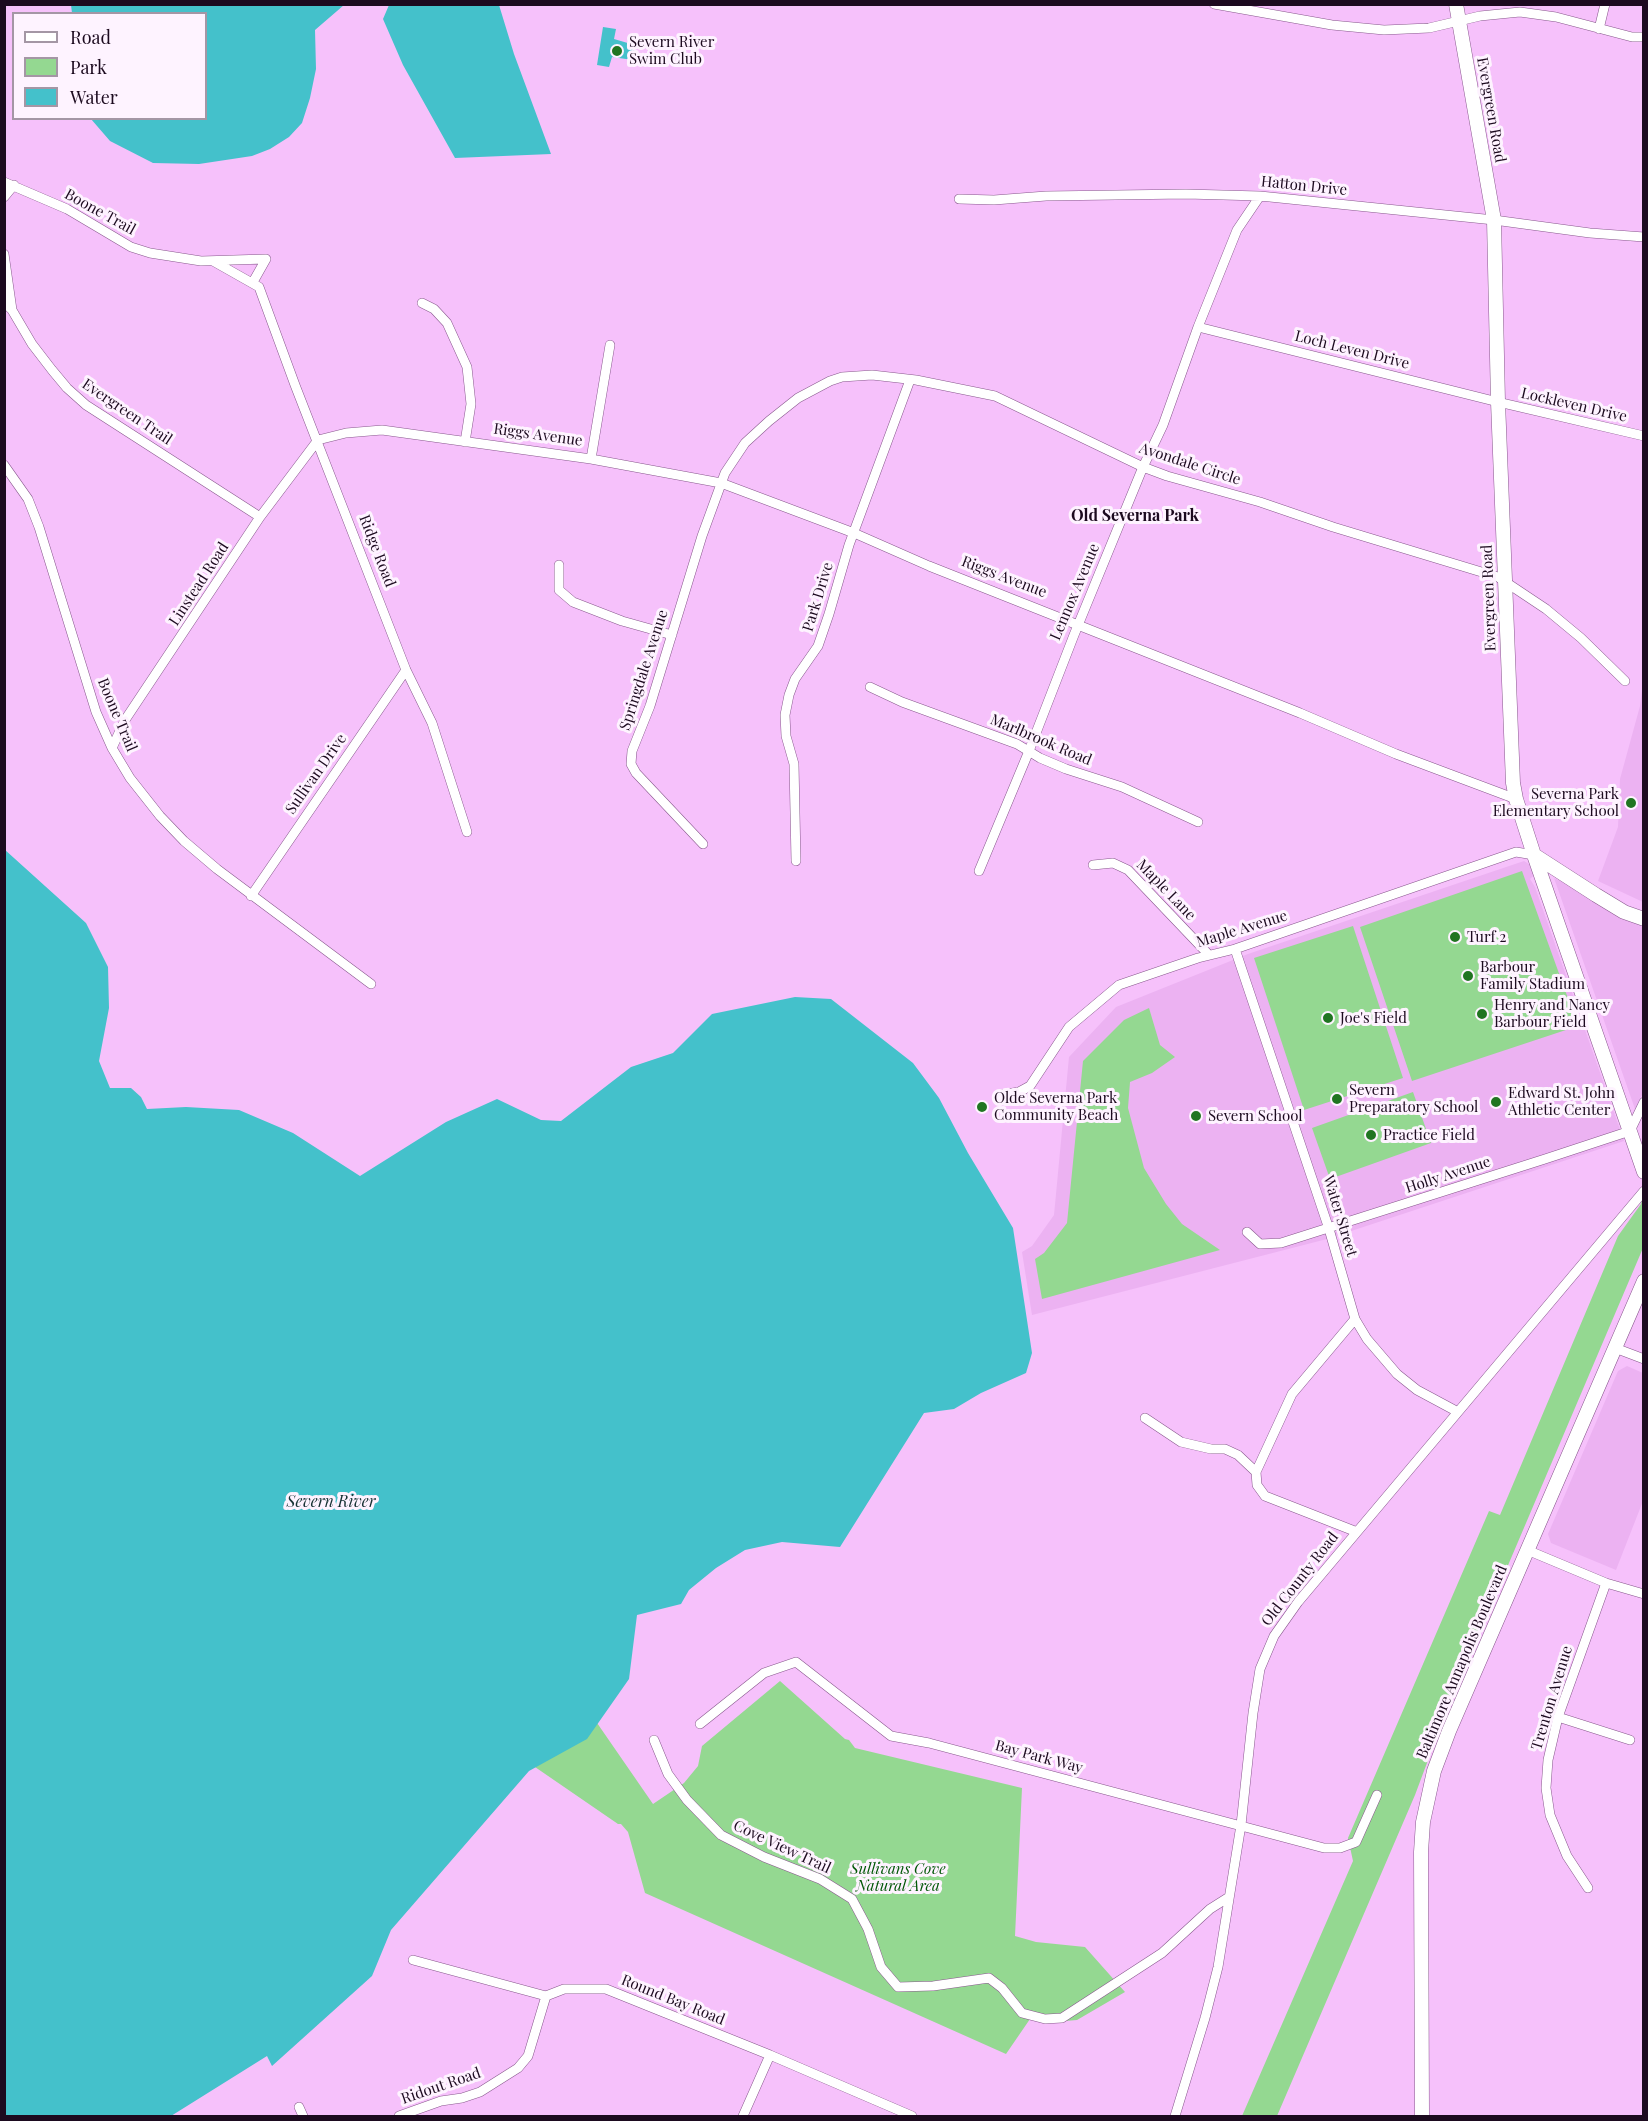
<!DOCTYPE html>
<html>
<head>
<meta charset="utf-8">
<style>
  body { margin:0 }
  #map { position:relative; width:1648px; height:2121px; overflow:hidden; background:#f6c1fb; font-family:"Playfair Display",serif }
  canvas { display:block }
  .frame { position:absolute; inset:0; border:6px solid #1c0a1f; pointer-events:none }
  .legend { position:absolute; left:12px; top:12px; width:195px; height:108px; box-sizing:border-box; background:#fef3ff; border:2px solid #a496a5; margin:0; padding:8px 10px; list-style:none; font-size:18px; color:#1c0a1f }
  .legend li { display:flex; align-items:center; gap:12px; height:30px }
  .legend b { width:30px; border:2px solid #a496a5 }
</style>
</head>
<body>
<div id="map">
<canvas width="1648" height="2121"></canvas>
<div class="frame"></div>
<ul class="legend">
<li><b style="height:8px;background:#fff"></b>Road</li>
<li><b style="height:16px;background:#94d891"></b>Park</li>
<li><b style="height:16px;background:#44c1cb"></b>Water</li>
</ul>
</div>
<script>
const c = document.querySelector('canvas').getContext('2d');
c.lineJoin = 'round';
function fillPath(path, color) {
  c.fillStyle = color;
  c.fill(path, 'evenodd');
}
function poly(rows) {
  const path = new Path2D();
  for (const r of rows) {
    path.moveTo(r[0], r[1]);
    for (let i = 2; i < r.length; i += 2) path.lineTo(r[i], r[i + 1]);
  }
  return path;
}
function stroke(path, color, width, dash) {
  c.strokeStyle = color;
  c.lineWidth = width;
  c.lineCap = dash ? 'butt' : 'round';
  c.setLineDash(dash || []);
  c.stroke(path);
}
function write(font, color, halo, rows, align = 'center') {
  c.font = font + ' "Playfair Display",serif';
  c.lineWidth = 6;
  c.setLineDash([]);
  c.textBaseline = 'middle';
  c.strokeStyle = halo;
  c.fillStyle = color;
  for (const [text, x, y, turn = 0] of rows) {
    c.save();
    c.translate(x, y);
    c.rotate((+turn || 0) * Math.PI / 180);
    c.textAlign = isNaN(turn) ? turn : align;
    if (halo) c.strokeText(text, 0, 0);
    c.fillText(text, 0, 0);
    c.restore();
  }
}
const built = poly([
  [1643,682,1643,902,1598,881,1618,827,1620,779,1640,706],
  [1524,861,1529,864,1534,875,1530,879,1535,887,1624,1141,1327,1239,1032,1315,1022,1252,1032,1246,1054,1215,1069,1057,1116,1007,1248,954],
  [1554,878,1643,918,1644,1091,1635,1109],
  [1627,1366,1643,1373,1643,1501,1616,1570,1551,1543,1548,1534,1618,1371]
]);
const green = poly([
  [1522,871,1578,1026,1412,1081,1360,927],
  [1353,926,1403,1078,1304,1110,1254,958],
  [1149,1008,1160,1045,1175,1057,1152,1073,1130,1082,1128,1108,1144,1168,1166,1204,1182,1224,1220,1250,1042,1299,1035,1259,1044,1253,1067,1223,1083,1061,1124,1020],
  [1413,1092,1431,1143,1330,1179,1312,1128],
  [1643,1193,1643,1248,1449,1704,1415,1795,1277,2116,1242,2116,1353,1861,1348,1838,1489,1511,1500,1515,1618,1236,1641,1204],
  [780,1681,845,1739,849,1740,855,1748,1022,1788,1015,1936,1036,1942,1085,1947,1125,1992,1077,2020,1053,2022,1030,2019,1006,2054,645,1893,628,1832,621,1824,618,1824,535,1767,595,1720,653,1804,684,1783,698,1766,702,1746]
]);
const water = poly([
  [71,5,71,4,344,5,315,30,316,69,310,98,302,123,289,137,270,149,252,156,199,164,153,163,110,141,91,119,206,118,206,14,72,13],
  [389,5,499,5,514,54,551,154,455,158,403,65,383,19],
  [603,27,616,29,614,39,631,44,633,42,636,42,633,60,612,57,609,67,597,65],
  [4,849,86,923,108,967,109,1008,99,1061,110,1088,131,1088,141,1097,147,1109,186,1107,239,1110,293,1133,360,1176,446,1122,497,1099,541,1120,561,1121,631,1067,673,1053,712,1014,795,997,831,999,913,1063,939,1098,968,1153,1013,1228,1032,1353,1026,1373,981,1393,954,1409,924,1413,840,1547,782,1542,745,1550,716,1568,689,1590,681,1604,637,1615,629,1679,587,1739,529,1771,391,1930,372,1976,272,2066,267,2056,171,2116,5,2116]
]);
const street = poly([
  [1214,4,1332,25,1384,30,1429,28,1480,16,1520,12,1556,17,1632,37,1644,37],
  [1599,29,1605,4],
  [4,182,67,209,131,247,150,253,201,261,266,259,253,282],
  [4,197,14,185],
  [959,199,994,200,1046,196,1186,194,1260,196,1494,220,1590,233,1644,237],
  [4,254,12,310],
  [213,261,259,287,295,385,406,670,432,723,467,832],
  [4,302,12,310,32,344,52,370,67,388,86,405,260,517],
  [422,303,434,309,447,323,467,367,471,404,465,442],
  [1198,327,1498,402,1644,436],
  [591,459,610,345],
  [4,465,28,499,39,527,96,712,112,748,130,778,160,816,184,841,217,869,371,984],
  [559,565,559,590,573,602,622,621,672,635],
  [870,687,902,702,1017,744,1040,758,1066,769,1122,787,1198,822],
  [112,748,125,720,260,517,318,440,346,433,382,430,591,459,721,483,854,533,929,566,1300,713,1396,754,1516,799],
  [703,844,636,773,631,764,632,751,650,706,702,536,725,473,745,443,769,421,798,398,830,381,842,377,872,375,916,380,995,396,1143,467,1167,476,1260,502,1333,527,1498,577,1546,609,1581,638,1625,681],
  [796,861,794,764,786,736,785,715,789,695,795,679,818,646,829,614,849,545,910,380],
  [1093,865,1113,863,1128,870,1209,955],
  [979,871,1029,751,1074,635,1143,467,1163,425,1198,327,1237,230,1260,196],
  [251,896,406,670],
  [1235,949,1329,1229,1355,1319,1367,1339,1397,1374,1417,1390,1458,1412],
  [1000,1095,1019,1092,1030,1086,1069,1027,1119,985,1198,958,1235,949,1516,852,1534,855],
  [1247,1232,1260,1244,1281,1243,1545,1159,1630,1131,1644,1102],
  [1355,1319,1292,1394,1256,1472,1257,1485,1265,1496,1357,1532],
  [1615,1348,1644,1359],
  [1145,1418,1181,1442,1211,1449,1225,1449,1238,1455,1256,1472],
  [1527,1550,1606,1583,1644,1594],
  [1558,1717,1630,1740],
  [700,1724,764,1673,796,1662,891,1736,929,1743,1324,1848,1340,1848,1356,1842,1377,1795],
  [654,1740,668,1774,687,1800,721,1835,764,1857,820,1879,852,1899,868,1929,881,1967,898,1987,933,1986,989,1978,1002,1988,1022,2013,1045,2019,1062,2018,1162,1953,1210,1909,1229,1897],
  [1588,1888,1567,1856,1550,1815,1546,1788,1548,1760,1558,1717,1606,1583],
  [413,1960,546,1996,564,1989,606,1989,770,2055,912,2116],
  [299,2107,303,2116],
  [399,2116,441,2101,462,2098,480,2092,518,2068,528,2056,546,1996],
  [743,2116,770,2055],
  [1175,2116,1205,2018,1218,1967,1241,1825,1253,1713,1260,1669,1274,1636,1298,1602,1644,1191]
]);
const secondary = poly([
  [1456,4,1494,220,1498,402,1513,783,1516,799,1534,855,1644,1172],
  [1534,855,1596,895,1624,912,1644,919],
  [1422,2116,1421,1852,1423,1822,1434,1771,1449,1731,1644,1281]
]);
const markers = [
  [617,51,6,"#207521"],
  [1631,803,6,"#207521"],
  [1455,937,6,"#207521"],
  [1468,976,6,"#207521"],
  [1482,1014,6,"#207521"],
  [1328,1018,6,"#207521"],
  [1337,1099,6,"#207521"],
  [1496,1102,6,"#207521"],
  [982,1107,6,"#207521"],
  [1196,1116,6,"#207521"],
  [1371,1135,6,"#207521"]
];
const poiNames = [
  ["Severn River",629,42],
  ["Swim Club",629,59],
  ["Severna Park",1619,794,"right"],
  ["Elementary School",1619,811,"right"],
  ["Turf 2",1467,937],
  ["Barbour",1480,967],
  ["Family Stadium",1480,984],
  ["Henry and Nancy",1494,1005],
  ["Barbour Field",1494,1022],
  ["Joe's Field",1340,1018],
  ["Severn",1349,1090],
  ["Preparatory School",1349,1107],
  ["Edward St. John",1508,1093],
  ["Athletic Center",1508,1110],
  ["Olde Severna Park",994,1098],
  ["Community Beach",994,1115],
  ["Severn School",1208,1116],
  ["Practice Field",1383,1135]
];
const streetNames = [
  ["Evergreen Road",1491,110,80],
  ["Hatton Drive",1304,186,6],
  ["Boone Trail",100,212,29],
  ["Loch Leven Drive",1352,350,14],
  ["Lockleven Drive",1574,405,13],
  ["Evergreen Trail",127,412,34],
  ["Riggs Avenue",538,435,8],
  ["Avondale Circle",1190,464,18],
  ["Ridge Road",377,551,69],
  ["Riggs Avenue",1004,577,21],
  ["Linstead Road",199,584,-57],
  ["Lennox Avenue",1075,592,-67],
  ["Park Drive",818,597,-73],
  ["Evergreen Road",1489,598,-92],
  ["Springdale Avenue",644,670,-72],
  ["Boone Trail",117,715,67],
  ["Marlbrook Road",1041,740,23],
  ["Sullivan Drive",316,774,-55],
  ["Maple Lane",1166,890,46],
  ["Maple Avenue",1242,929,-17],
  ["Holly Avenue",1448,1175,-18],
  ["Water Street",1340,1216,73],
  ["Old County Road",1300,1579,-52],
  ["Baltimore Annapolis Boulevard",1462,1662,-67],
  ["Trenton Avenue",1552,1698,-73],
  ["Bay Park Way",1039,1757,15],
  ["Cove View Trail",782,1847,25],
  ["Round Bay Road",673,2000,22],
  ["Ridout Road",441,2086,-19]
];
const parkNames = [
  ["Sullivans Cove",898,1869],
  ["Natural Area",898,1886]
];
const neighbourhoodNames = [
  ["Old Severna Park",1135,516]
];
const waterNames = [
  ["Severn River",331,1502]
];
fillPath(built, '#ecb2f2');
fillPath(green, '#94d891');
fillPath(water, '#44c1cb');
stroke(street, '#88588d', 10);
stroke(secondary, '#88588d', 15);
stroke(street, '#fff', 9);
stroke(secondary, '#fff', 14);
for (const [x, y, r, color] of markers) {
  const dot = new Path2D();
  dot.arc(x, y, r, 0, 2 * Math.PI);
  c.fillStyle = color;
  c.fill(dot);
  stroke(dot, '#fef3ff', 2);
}
write('15px', '#1c0a1f', '#fef3ff', poiNames, 'left');
write('15px', '#1c0a1f', '#fef3ff', streetNames);
write('italic 15px', '#005706', '#fef3ff', parkNames);
write('bold 16px', '#1c0a1f', '#fef3ff', neighbourhoodNames);
write('italic 16px', '#163133', '#fef3ff', waterNames);
</script>
</body>
</html>
